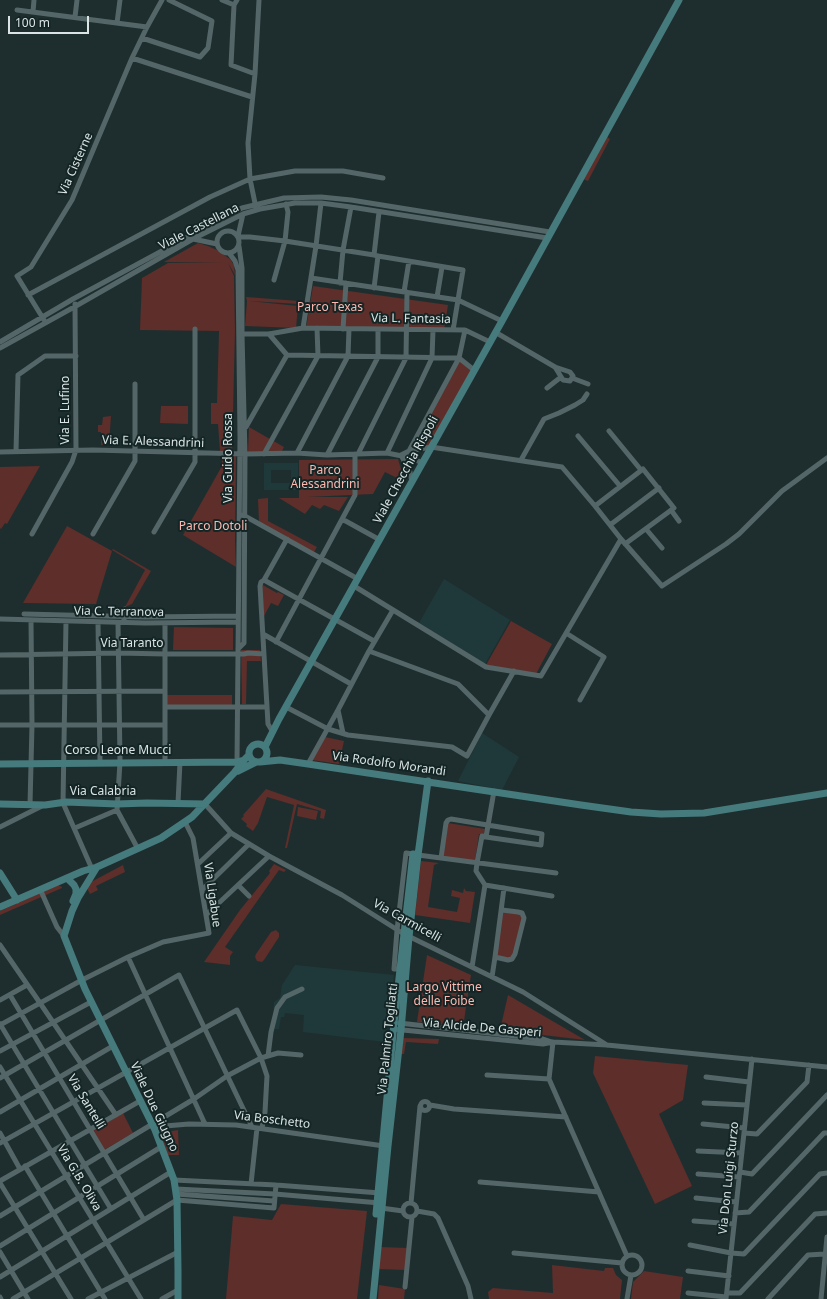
<!DOCTYPE html>
<html>
<head>
<meta charset="utf-8">
<style>
  body { margin:0 }
  #map { position:relative; width:827px; height:1299px; overflow:hidden; background:#1e2e2f; font-family:"Noto Sans",sans-serif }
  canvas { display:block }
  .scale { position:absolute; left:8px; top:16px; width:81px; height:18px; box-sizing:border-box; border:2px solid #dae4e4; border-top:0; padding-left:5px; font-size:12px; line-height:14px; white-space:nowrap; color:#dae4e4; -webkit-text-stroke:3px #142525; paint-order:stroke }
</style>
</head>
<body>
<div id="map">
<canvas width="827" height="1299"></canvas>
<div class="scale">100 m</div>
</div>
<script>
const c = document.querySelector('canvas').getContext('2d');
c.lineJoin = 'round';
function fillPath(path, color) {
  c.fillStyle = color;
  c.fill(path, 'evenodd');
}
function poly(rows) {
  const path = new Path2D();
  for (const r of rows) {
    if (r.length === 3) {
      path.moveTo(r[0] + r[2], r[1]);
      path.arc(r[0], r[1], r[2], 0, 2 * Math.PI);
      continue;
    }
    path.moveTo(r[0], r[1]);
    for (let i = 2; i < r.length; i += 2) path.lineTo(r[i], r[i + 1]);
  }
  return path;
}
function stroke(path, color, width, dash) {
  c.strokeStyle = color;
  c.lineWidth = width;
  c.lineCap = dash ? 'butt' : 'round';
  c.setLineDash(dash || []);
  c.stroke(path);
}
function write(font, color, halo, rows, align = 'center') {
  c.font = font + ' "Noto Sans",sans-serif';
  c.lineWidth = 4;
  c.setLineDash([]);
  c.textBaseline = 'middle';
  c.strokeStyle = halo;
  c.fillStyle = color;
  for (const [text, x, y, turn = 0] of rows) {
    c.save();
    c.translate(x, y);
    c.rotate((+turn || 0) * Math.PI / 180);
    c.textAlign = isNaN(turn) ? turn : align;
    if (halo) c.strokeText(text, 0, 0);
    c.fillText(text, 0, 0);
    c.restore();
  }
}
const built = poly([
  [264,463,298,463,298,490,264,490],
  [271,470,291,470,291,483,271,483],
  [444,579,510,620,485,664,419,623],
  [482,733,519,757,502,790,458,781],
  [295,965,394,975,385,1042,303,1032,304,1015,285,1013,284,1017,281,1017,279,1029,272,1029,274,1002,280,998,282,985]
]);
const green = poly([
  [607,137,610,139,588,181,583,179],
  [198,243,208,246,217,250,230,259,234,265,235,275,228,263,234,276,235,331,232,454,220,451,218,424,211,424,211,403,217,403,219,331,140,330,142,278,168,263,221,263,164,262],
  [313,286,448,305,444,330,306,328],
  [246,297,299,301,299,304,249,301,298,306,296,328,245,326,247,301],
  [460,361,472,371,430,446,413,448],
  [161,406,188,406,188,424,160,423],
  [111,416,109,444,101,445,101,432,98,432,98,425,102,425,103,417],
  [249,427,284,447,282,451,248,452],
  [236,455,235,541,236,567,183,535,222,466,222,456],
  [398,459,401,469,399,479,385,472,373,494,307,497,348,497,339,511,324,505,320,509,312,505,305,514,279,498,299,498,299,460],
  [40,466,7,524,5,523,1,529,0,528,0,467],
  [268,498,268,521,317,547,314,552,259,522,258,499],
  [67,526,112,551,96,604,23,603],
  [113,549,151,571,132,604,125,607,145,570,112,550],
  [261,584,277,593,278,592,284,595,278,606,271,603,263,618],
  [511,621,552,644,536,674,486,665],
  [174,627,233,628,233,650,173,650],
  [241,650,260,650,261,661,247,661,246,704,242,704],
  [165,695,232,695,232,706,165,706],
  [325,737,344,741,339,764,312,760],
  [266,789,326,810,324,819,320,818,321,811,297,804,287,848,285,848,294,805,267,797,258,823,253,831,246,826,247,824,241,819,244,816,243,815],
  [298,807,318,811,316,820,297,816],
  [448,823,485,829,484,835,479,834,475,861,443,857],
  [421,861,439,863,434,865,428,907,457,912,460,898,451,896,452,890,463,893,464,888,466,891,475,892,470,923,415,915],
  [274,864,286,870,284,872,279,870,225,947,233,952,230,956,230,965,204,962,240,910,270,873,269,871],
  [123,865,125,872,96,886,98,890,90,894,87,888,91,882],
  [58,885,62,887,62,888,0,915,0,911],
  [502,910,518,912,524,918,512,959,495,957],
  [276,930,279,933,279,937,264,960,262,962,257,961,255,957,256,954,271,932],
  [427,955,471,975,463,1027,417,1022],
  [508,995,585,1040,500,1030],
  [403,1038,439,1039,438,1044,406,1042,404,1054,401,1054],
  [595,1056,688,1065,683,1100,659,1114,692,1186,655,1204,593,1073],
  [123,1113,133,1133,104,1150,93,1131],
  [178,1130,179,1155,168,1155,160,1133],
  [281,1204,367,1211,357,1299,226,1299,233,1216,272,1220],
  [380,1247,408,1248,406,1270,378,1269],
  [552,1265,604,1271,605,1268,613,1268,616,1275,622,1280,620,1299,489,1299,488,1292,493,1288,553,1293],
  [644,1271,683,1277,680,1299,631,1299,633,1282],
  [379,1285,405,1289,404,1299,378,1299]
]);
const street = poly([
  [222,0,234,5,237,0],
  [234,5,231,65,255,74],
  [17,10,147,27],
  [33,12,34,0],
  [75,17,77,0],
  [117,23,120,0],
  [142,38,200,57,208,48,212,21,169,0],
  [132,58,252,97],
  [256,208,250,179,248,143,255,74,259,0],
  [228,242,11],
  [238,236,243,214],
  [238,237,250,237,285,241,374,255],
  [193,239,217,244],
  [229,253,235,261,238,270,240,437,237,762],
  [378,256,463,270,453,330],
  [311,278,458,300,502,321],
  [274,280,285,241,288,212,286,204],
  [340,283,343,250,351,207],
  [374,288,378,256,374,255,379,212],
  [404,292,409,261],
  [28,295,210,197,250,179,295,171,343,171,383,178],
  [437,297,442,267],
  [44,320,17,276,31,267,72,200,132,58,147,27,162,0],
  [303,328,316,246,321,203],
  [343,329,346,283],
  [465,330,490,342],
  [495,332,555,367,570,372,573,376,570,381,563,380,555,367],
  [239,334,269,334,303,328,465,330,459,358,474,370],
  [269,334,287,355,459,358,409,451],
  [0,342,73,299,221,219,242,208,284,198,321,197,351,200,550,232],
  [0,348,76,306,193,239,243,214,260,209,295,203,321,203,351,207,547,238],
  [572,378,588,384],
  [547,388,561,377],
  [246,427,287,355],
  [609,431,641,470],
  [578,436,620,486],
  [16,451,18,375,45,356,76,356],
  [0,452,93,450,245,454,297,453,327,455,387,453,412,458,422,463],
  [297,453,348,356,349,329],
  [387,453,432,358,433,330],
  [264,454,318,356,317,328],
  [358,454,406,358,407,292],
  [327,455,378,357,378,329],
  [401,455,409,451,431,447,562,467,595,506,621,539,662,586,726,544,739,534,782,491,827,458],
  [401,455,410,472,412,482],
  [521,460,544,419,559,413,575,405,583,400,587,394],
  [595,506,643,469,674,508,625,544],
  [671,510,679,521],
  [243,515,358,579],
  [342,519,380,540],
  [610,525,659,488],
  [646,529,662,548],
  [154,532,195,462,195,329],
  [32,534,72,462,76,450,75,304],
  [93,534,135,461,135,384],
  [264,580,374,641],
  [354,586,486,667,541,676,621,539],
  [24,614,145,617,238,616],
  [0,619,145,623,238,622],
  [124,620,125,609],
  [66,621,63,803,92,869],
  [98,622,100,762],
  [118,623,120,762,117,810,138,849],
  [566,633,604,657,580,700],
  [263,634,351,684],
  [276,642,355,495,355,454],
  [238,649,244,643,245,454,242,334,242,268,239,246],
  [369,651,458,684,489,715],
  [0,655,119,653,165,654,244,654,248,653,264,654],
  [0,692,165,691],
  [165,707,267,707],
  [286,707,328,729,348,735,452,747,467,756,489,715,514,671],
  [338,710,343,733],
  [0,725,165,725],
  [271,729,268,724,260,586,261,582,264,580,287,539],
  [165,762,165,623],
  [308,764,338,710,369,651,393,610],
  [178,803,180,762],
  [205,804,231,833,269,856,342,895,404,934,523,992,607,1045],
  [30,805,32,725,31,620],
  [0,827,44,805],
  [75,828,117,810],
  [418,855,556,873],
  [441,858,446,823,448,820,451,819,542,834,541,845,486,837],
  [198,864,231,833],
  [238,885,249,896],
  [485,885,552,896],
  [40,889,57,927,64,936],
  [202,890,249,844],
  [502,910,518,912,522,913,524,918,515,954,512,959,508,960,495,957,504,888],
  [206,915,269,856],
  [0,945,40,1003,116,1115],
  [128,957,205,1124],
  [472,967,485,885,476,871,477,863,482,836,486,837,494,791],
  [402,969,394,969,397,930,406,853,413,854],
  [492,977,495,957],
  [10,995,144,1220],
  [0,1000,27,985],
  [399,1023,543,1039,552,1042],
  [0,1024,111,1209],
  [0,1025,82,980,128,957,163,942,209,933,193,838,185,822],
  [393,1029,543,1044,553,1042,607,1045,827,1067],
  [553,1042,549,1079,627,1256],
  [0,1051,91,1002],
  [268,1056,271,1032,277,1008,285,997,302,989],
  [0,1067,141,1299],
  [487,1075,549,1079],
  [706,1077,749,1082],
  [0,1078,179,975,252,1127],
  [425,1106,4.5],
  [704,1103,747,1105],
  [430,1105,454,1109,566,1117],
  [0,1112,113,1046],
  [703,1124,744,1128],
  [153,1127,189,1124,236,1125,384,1146],
  [0,1133,20,1169],
  [744,1133,757,1134,807,1082,809,1065],
  [0,1143,237,1010,261,1058,267,1076,265,1112,262,1128],
  [698,1151,742,1153],
  [25,1166,105,1299],
  [740,1172,752,1174,827,1095],
  [698,1174,739,1177],
  [174,1180,276,1185,380,1193],
  [0,1181,140,1101],
  [480,1182,599,1192],
  [0,1183,71,1299],
  [251,1184,257,1128],
  [176,1189,275,1194,380,1203],
  [176,1194,274,1201],
  [696,1198,736,1202],
  [410,1210,7],
  [411,1203,420,1106],
  [381,1208,403,1211],
  [417,1211,434,1214,438,1218,468,1286,471,1299],
  [735,1213,749,1212,824,1133,827,1133],
  [0,1216,194,1099,227,1076,261,1058,278,1053,301,1055],
  [694,1221,734,1224],
  [690,1245,731,1253,744,1254,820,1174,827,1173],
  [0,1246,161,1147],
  [0,1252,28,1299],
  [514,1253,622,1263],
  [632,1265,10],
  [688,1271,729,1276],
  [0,1277,171,1172],
  [405,1287,412,1217],
  [688,1293,726,1297],
  [727,1293,740,1293,815,1214,827,1213],
  [0,1297,1,1299],
  [13,1299,177,1200,274,1208,276,1185],
  [88,1299,178,1252],
  [162,1299,178,1290],
  [627,1299,631,1275],
  [726,1299,752,1059],
  [768,1299,808,1255,825,1254],
  [821,1299,827,1237]
]);
const secondary = poly([
  [258,753,9],
  [265,747,279,719,502,321,679,0],
  [260,762,280,760,308,764,581,805,631,812,661,814,704,813,827,793],
  [0,764,237,762,244,760],
  [238,771,256,762],
  [0,804,45,805,66,802,117,804,147,803,205,804],
  [97,867,78,898,72,911,64,936,85,989,155,1130,174,1180,177,1200,178,1271,178,1299],
  [0,873,17,900],
  [67,878,74,885,76,889,76,894,73,901],
  [0,907,83,871,97,867,161,838,192,817,234,773,244,760,249,755],
  [376,1214,394,1023,413,854,418,855],
  [373,1299,388,1146,401,1030,409,937,418,855,428,781]
]);
const streetNames = [
  ["Via Cisterne",76,164,-66],
  ["Viale Castellana",199,227,-27],
  ["Via L. Fantasia",411,319,1],
  ["Via E. Lufino",66,410,-90],
  ["Via E. Alessandrini",153,442,2],
  ["Via Guido Rossa",229,458,-90],
  ["Viale Checchia Rispoli",406,470,-61],
  ["Via C. Terranova",119,612,1],
  ["Via Taranto",132,644],
  ["Corso Leone Mucci",118,751],
  ["Via Rodolfo Morandi",389,764,8],
  ["Via Calabria",103,792],
  ["Via Ligabue",212,895,82],
  ["Via Carmicelli",407,921,29],
  ["Via Alcide De Gasperi",482,1028,5],
  ["Via Palmiro Togliatti",388,1039,-84],
  ["Via Santelli",86,1102,59],
  ["Viale Due Giugno",154,1107,65],
  ["Via Boschetto",272,1120,7],
  ["Via G.B. Oliva",79,1178,59],
  ["Via Don Luigi Sturzo",729,1178,-84]
];
const parkNames = [
  ["Parco Texas",330,308],
  ["Parco",325,471],
  ["Alessandrini",325,485],
  ["Parco Dotoli",213,527],
  ["Largo Vittime",444,988],
  ["delle Foibe",444,1002]
];
fillPath(built, '#1f393a');
fillPath(green, '#5d2e2a');
stroke(street, '#546667', 5);
stroke(secondary, '#467b7d', 7);
write('12px', '#dae4e4', '#142525', streetNames);
write('12px', '#feb8b0', '#142525', parkNames);
</script>
</body>
</html>
